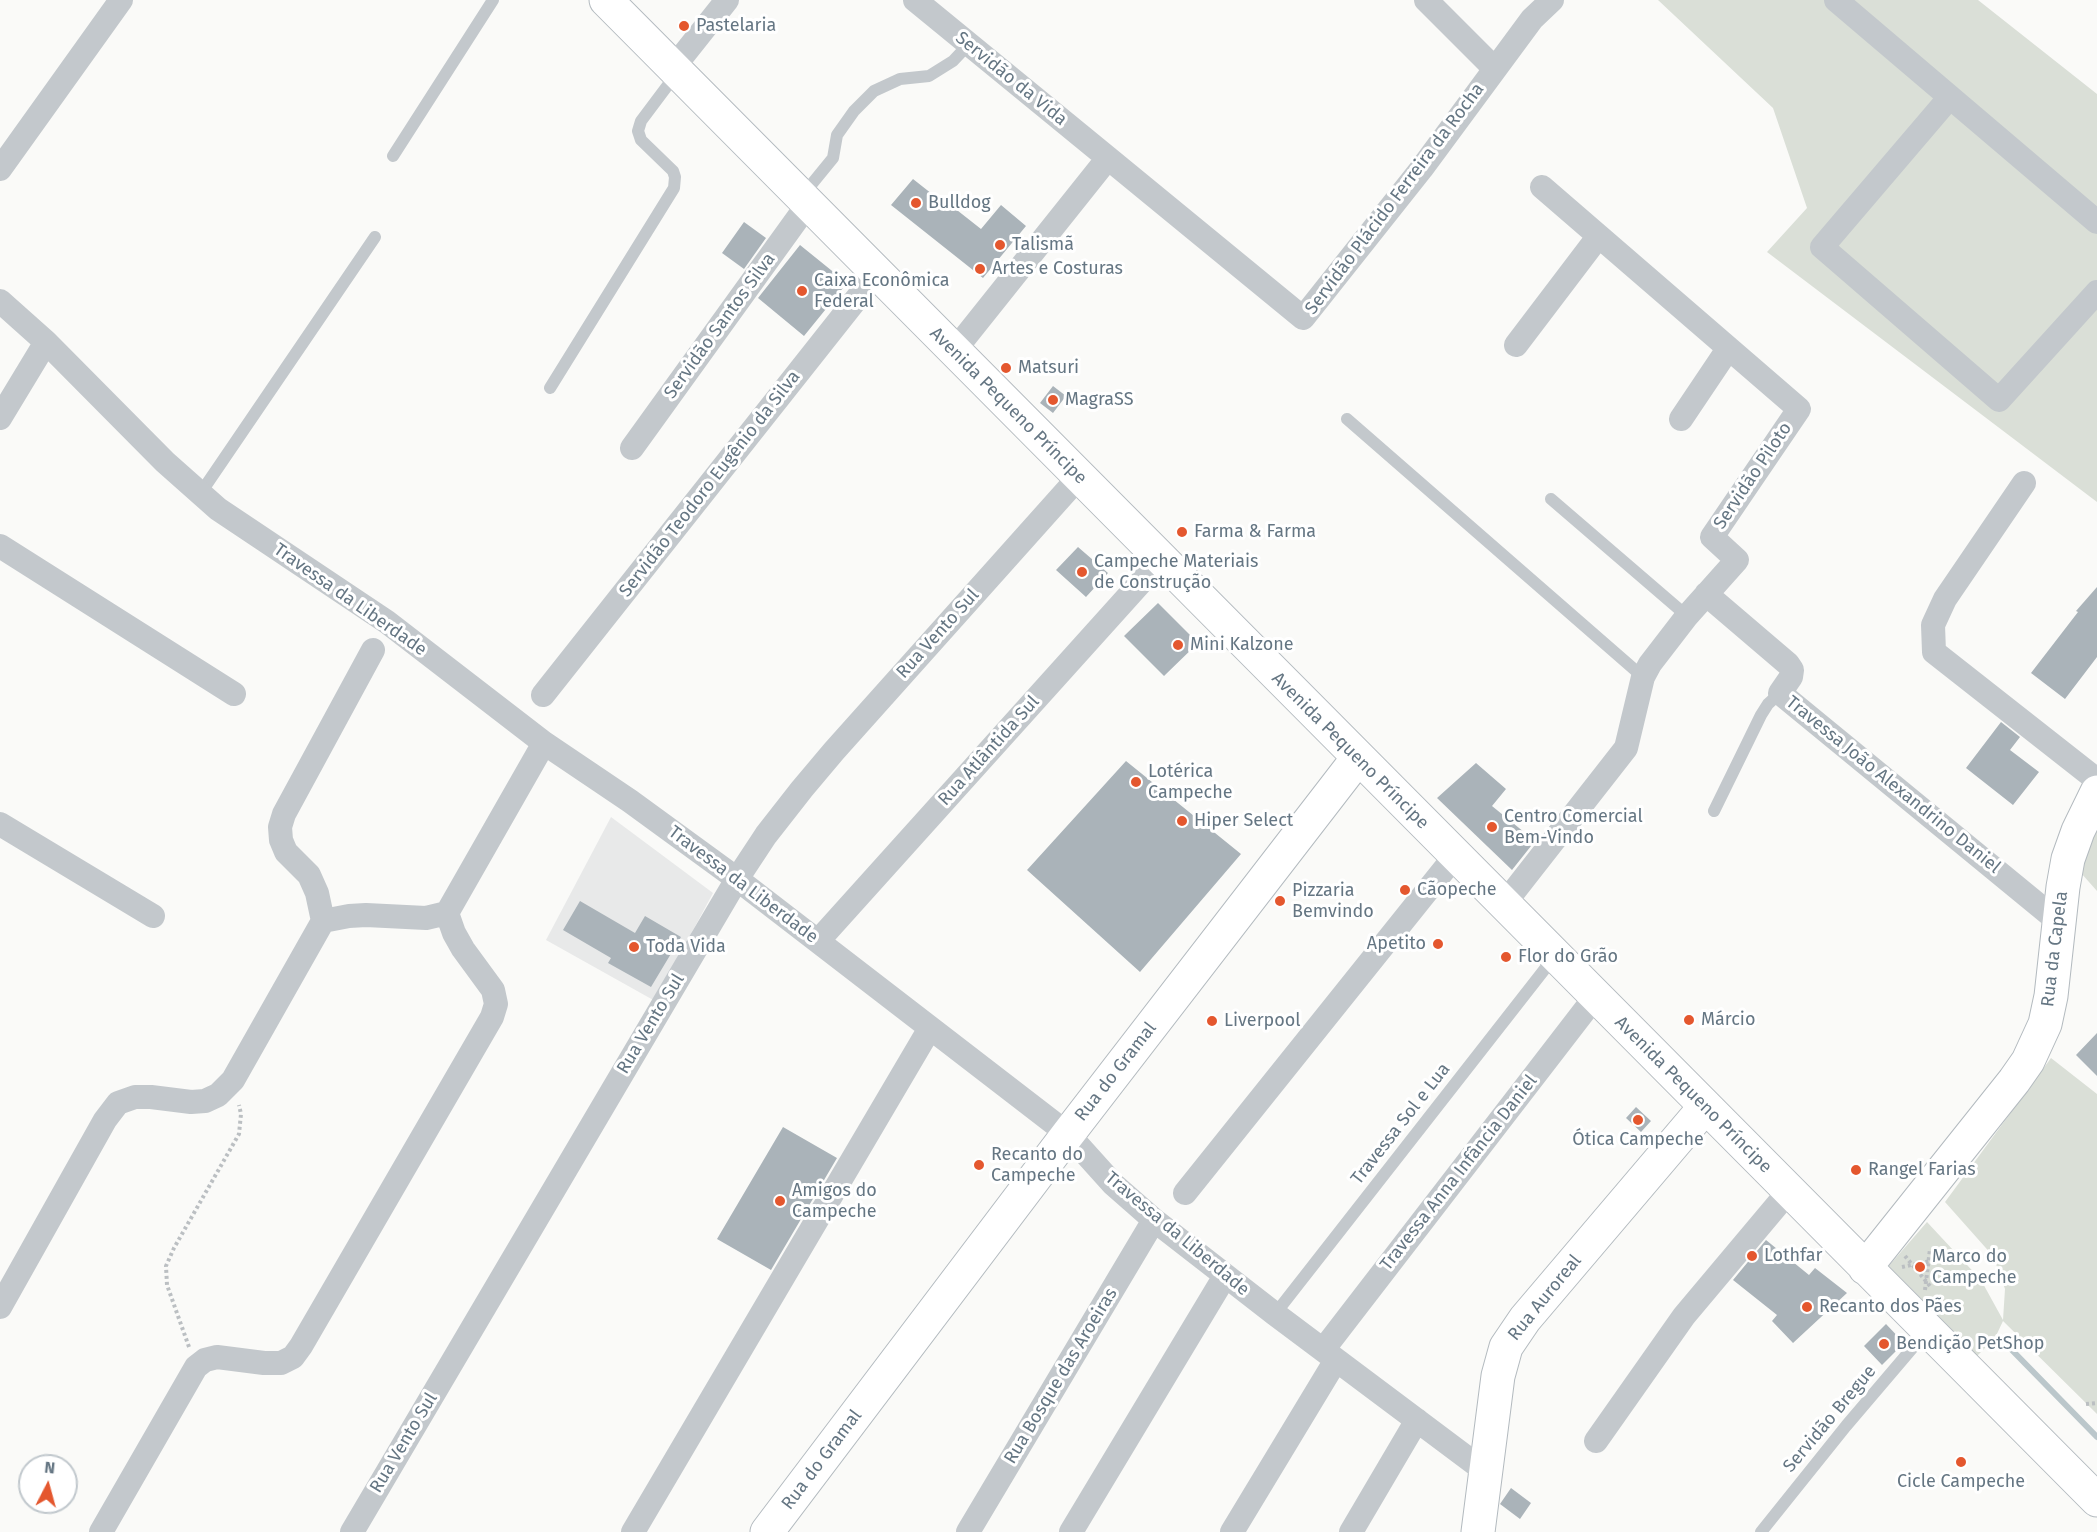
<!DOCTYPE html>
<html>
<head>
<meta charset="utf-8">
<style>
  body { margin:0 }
  #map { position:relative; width:2097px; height:1532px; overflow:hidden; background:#fafaf8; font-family:"Fira Sans",sans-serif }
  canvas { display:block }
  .north { position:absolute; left:18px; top:1454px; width:60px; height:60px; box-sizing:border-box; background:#fff; border:2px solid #c1c8cd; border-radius:50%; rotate:6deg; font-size:16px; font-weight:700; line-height:24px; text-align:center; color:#657683 }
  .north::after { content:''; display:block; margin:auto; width:21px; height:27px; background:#e4572e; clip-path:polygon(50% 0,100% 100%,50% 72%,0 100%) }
</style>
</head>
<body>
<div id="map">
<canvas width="2097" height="1532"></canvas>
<div class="north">N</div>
</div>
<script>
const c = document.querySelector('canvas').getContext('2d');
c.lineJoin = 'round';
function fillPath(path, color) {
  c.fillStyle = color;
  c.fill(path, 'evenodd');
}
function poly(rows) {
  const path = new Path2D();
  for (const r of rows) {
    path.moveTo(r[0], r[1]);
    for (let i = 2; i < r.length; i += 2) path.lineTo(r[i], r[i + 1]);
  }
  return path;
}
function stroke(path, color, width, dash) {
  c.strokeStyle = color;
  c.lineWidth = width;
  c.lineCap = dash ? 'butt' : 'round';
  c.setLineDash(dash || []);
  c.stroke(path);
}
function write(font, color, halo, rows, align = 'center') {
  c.font = font + ' "Fira Sans",sans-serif';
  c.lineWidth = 6;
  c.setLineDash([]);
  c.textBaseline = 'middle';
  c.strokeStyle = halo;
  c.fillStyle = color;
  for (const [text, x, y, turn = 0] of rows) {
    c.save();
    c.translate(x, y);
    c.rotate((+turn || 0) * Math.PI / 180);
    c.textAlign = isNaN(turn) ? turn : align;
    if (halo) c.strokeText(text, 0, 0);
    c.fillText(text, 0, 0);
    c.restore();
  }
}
const built = poly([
  [611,817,713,893,655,1001,546,940]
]);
const green = poly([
  [1658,0,1978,0,2097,94,2097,502,1767,252,1807,208,1773,108],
  [2097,824,2097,891,2081,873],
  [2051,1058,2097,1094,2097,1414,2003,1321,1995,1338,1977,1356,1887,1268,1927,1222,1981,1280,2003,1320,2005,1289,1993,1256,1945,1202]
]);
const stream = poly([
  [2005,1343,2097,1437]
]);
const building = poly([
  [913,179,946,205,948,203,981,229,1001,205,1026,226,983,278,891,205],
  [744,222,766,238,744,269,722,253],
  [800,245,847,283,804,336,758,298],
  [1053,386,1066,396,1053,413,1040,403],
  [1078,547,1108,573,1086,597,1056,570],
  [2097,587,2097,657,2065,699,2031,673,2078,612,2076,611],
  [1158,603,1198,643,1164,676,1124,636],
  [2001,722,2020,737,2010,750,2039,772,2013,805,1966,768],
  [1126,761,1241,854,1140,972,1027,870],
  [1476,763,1506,789,1492,806,1535,841,1512,870,1437,798],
  [580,901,635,933,645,916,681,937,651,987,608,963,611,958,563,930],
  [2097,1033,2097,1076,2076,1055],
  [1636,1107,1651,1121,1641,1132,1626,1118],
  [783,1127,837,1158,771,1270,717,1239],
  [1766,1240,1809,1275,1815,1268,1847,1293,1793,1343,1772,1321,1777,1315,1733,1280],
  [1886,1324,1904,1343,1882,1365,1864,1346],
  [1511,1488,1531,1503,1520,1519,1500,1504]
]);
const path = poly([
  [1905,1256,1930,1286],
  [1902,1267,1935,1260],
  [1925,1290,1930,1249],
  [189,1347,167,1285,166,1266,174,1248,239,1134,241,1114,239,1105],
  [2086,1404,2097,1403]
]);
const lane = poly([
  [393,156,493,0],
  [802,196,833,158,837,135,854,111,874,91,900,79,929,76,953,61,969,44],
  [550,388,674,188,675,177,673,171,641,140,638,131,641,121,677,73],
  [1347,419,1643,677],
  [200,494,375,237],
  [1551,499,1687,616],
  [1714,811,1761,715,1768,704,1780,693],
  [1275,1314,1555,956],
  [1761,1532,1846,1426,1926,1332]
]);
const street = poly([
  [915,0,1108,158],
  [1426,0,1494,68],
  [1836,0,2097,222],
  [673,68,727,0],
  [1950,97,1822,247,1999,400,2097,292],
  [0,169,121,0],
  [0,301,46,342,165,462,218,509,387,622,544,743,630,801,737,879,1068,1134,1113,1184,1154,1220,1275,1314,1486,1472],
  [1516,345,1598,237],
  [954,351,1108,158,1303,318,1422,168,1532,19,1552,0],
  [0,418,46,342],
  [1681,419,1728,349],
  [632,448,808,204],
  [2024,483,1945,599,1933,625,1934,652,2097,780],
  [0,546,234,694],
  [1706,594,1788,664,1792,670,1791,677,1780,693,2059,922],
  [543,695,877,273],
  [0,824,153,916],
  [1504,904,1626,748,1643,677,1650,664,1687,616,1737,560,1712,537,1799,409,1542,187],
  [323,921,317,893,309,875,286,852,281,840,280,827,284,814,373,650],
  [818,941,1161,560],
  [1185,1193,1455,856],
  [0,1307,105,1120,118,1103,135,1097,151,1097,191,1102,205,1101,218,1095,233,1080,323,921,349,916,366,915,426,918,447,913,544,743],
  [1323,1350,1595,997],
  [1596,1441,1684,1316,1789,1191],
  [101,1532,196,1367,205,1360,217,1357,264,1363,281,1363,293,1357,301,1346,492,1017,496,1004,493,990,463,949,454,933,447,913],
  [352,1532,737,879,766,835,802,789,834,751,1079,477],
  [633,1532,930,1028],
  [968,1532,1154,1220],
  [1071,1532,1225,1276],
  [1232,1532,1336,1360],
  [1351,1532,1417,1420]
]);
const secondary = poly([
  [606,0,2097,1500],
  [1865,1268,2014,1081,2028,1061,2045,1024,2051,996,2063,887,2068,859,2078,831,2097,792],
  [767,1532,1068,1134,1358,758],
  [1478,1532,1498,1376,1506,1347,1525,1319,1705,1107]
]);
const markers = [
  [684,26,6,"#e4572e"],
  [916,203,6,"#e4572e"],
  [1000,245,6,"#e4572e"],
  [980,269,6,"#e4572e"],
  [802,291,6,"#e4572e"],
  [1006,368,6,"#e4572e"],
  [1053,400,6,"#e4572e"],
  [1182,532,6,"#e4572e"],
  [1082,572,6,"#e4572e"],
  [1178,645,6,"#e4572e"],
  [1136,782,6,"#e4572e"],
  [1182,821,6,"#e4572e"],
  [1492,827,6,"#e4572e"],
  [1405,890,6,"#e4572e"],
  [1280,901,6,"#e4572e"],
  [1438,944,6,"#e4572e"],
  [634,947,6,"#e4572e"],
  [1506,957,6,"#e4572e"],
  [1689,1020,6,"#e4572e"],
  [1212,1021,6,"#e4572e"],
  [1638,1120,6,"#e4572e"],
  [979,1165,6,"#e4572e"],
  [1856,1170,6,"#e4572e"],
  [780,1201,6,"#e4572e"],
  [1752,1256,6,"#e4572e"],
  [1920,1267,6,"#e4572e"],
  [1807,1307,6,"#e4572e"],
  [1884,1344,6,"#e4572e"],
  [1961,1462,6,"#e4572e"]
];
const poiNames = [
  ["Pastelaria",696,26],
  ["Bulldog",928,203],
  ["Talismã",1012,245],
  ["Artes e Costuras",992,269],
  ["Caixa Econômica",814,281],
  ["Federal",814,302],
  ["Matsuri",1018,368],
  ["MagraSS",1065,400],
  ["Farma & Farma",1194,532],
  ["Campeche Materiais",1094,562],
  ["de Construção",1094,583],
  ["Mini Kalzone",1190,645],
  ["Lotérica",1148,772],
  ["Campeche",1148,793],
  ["Centro Comercial",1504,817],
  ["Bem-Vindo",1504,838],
  ["Hiper Select",1194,821],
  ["Cãopeche",1417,890],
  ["Pizzaria",1292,891],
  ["Bemvindo",1292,912],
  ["Apetito",1426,944,"right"],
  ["Toda Vida",646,947],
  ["Flor do Grão",1518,957],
  ["Márcio",1701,1020],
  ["Liverpool",1224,1021],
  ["Ótica Campeche",1638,1140,"center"],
  ["Recanto do",991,1155],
  ["Campeche",991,1176],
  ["Rangel Farias",1868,1170],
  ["Amigos do",792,1191],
  ["Campeche",792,1212],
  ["Lothfar",1764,1256],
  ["Marco do",1932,1257],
  ["Campeche",1932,1278],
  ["Recanto dos Pães",1819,1307],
  ["Bendição PetShop",1896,1344],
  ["Cicle Campeche",1961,1482,"center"]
];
const streetNames = [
  ["Servidão da Vida",1011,79,39],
  ["Servidão Plácido Ferreira da Rocha",1395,199,-53],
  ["Servidão Santos Silva",720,326,-54],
  ["Avenida Pequeno Príncipe",1008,406,45],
  ["Servidão Piloto",1753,476,-56],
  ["Servidão Teodoro Eugênio da Silva",710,484,-52],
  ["Travessa da Liberdade",350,600,35],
  ["Rua Vento Sul",938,634,-48],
  ["Rua Atlântida Sul",989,751,-48],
  ["Avenida Pequeno Príncipe",1350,751,45],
  ["Travessa João Alexandrino Daniel",1893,785,39],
  ["Travessa da Liberdade",743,885,37],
  ["Rua da Capela",2055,949,-83],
  ["Rua Vento Sul",651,1024,-59],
  ["Rua do Gramal",1116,1072,-52],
  ["Avenida Pequeno Príncipe",1693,1095,45],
  ["Travessa Sol e Lua",1401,1124,-52],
  ["Travessa Anna Infância Daniel",1459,1173,-52],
  ["Travessa da Liberdade",1177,1234,40],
  ["Rua Auroreal",1545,1298,-51],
  ["Rua Bosque das Aroeiras",1061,1376,-59],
  ["Servidão Bregue",1830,1419,-50],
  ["Rua Vento Sul",404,1443,-59],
  ["Rua do Gramal",822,1460,-53]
];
fillPath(built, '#e8e9e9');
fillPath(green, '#dadfd7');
stroke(stream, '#bbc7cb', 6);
fillPath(building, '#aab3b9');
stroke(secondary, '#b3babf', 35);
stroke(path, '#bbbfc2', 4, [3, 3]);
stroke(lane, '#c3c8cc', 12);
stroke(street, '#c3c8cc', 24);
stroke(secondary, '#fff', 33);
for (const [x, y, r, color] of markers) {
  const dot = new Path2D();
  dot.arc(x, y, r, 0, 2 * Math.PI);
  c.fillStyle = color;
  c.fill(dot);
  stroke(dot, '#fff', 2);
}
write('18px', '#657683', '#fff', poiNames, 'left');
write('18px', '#657683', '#fff', streetNames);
</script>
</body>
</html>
